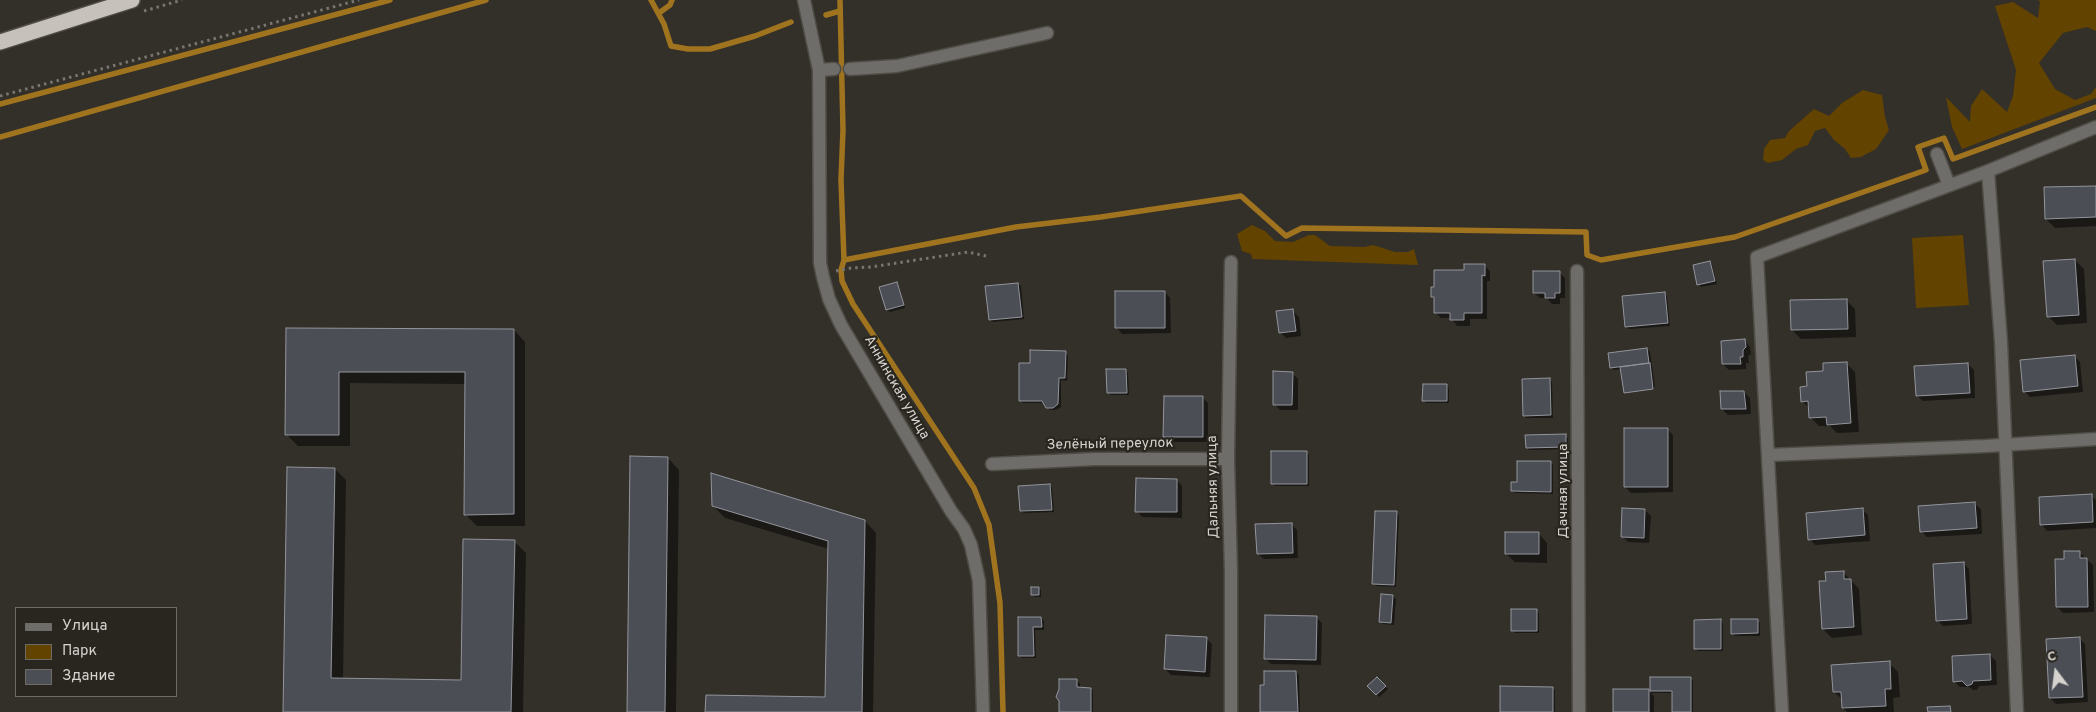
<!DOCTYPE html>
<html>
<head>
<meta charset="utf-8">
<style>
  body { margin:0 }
  #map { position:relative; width:2096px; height:712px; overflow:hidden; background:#332f29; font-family:Overpass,sans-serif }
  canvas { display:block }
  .legend { position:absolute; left:15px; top:607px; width:162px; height:90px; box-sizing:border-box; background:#292620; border:1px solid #6e6b66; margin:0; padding:6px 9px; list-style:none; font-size:15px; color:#d6d3cf }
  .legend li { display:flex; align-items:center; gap:10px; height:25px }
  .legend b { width:25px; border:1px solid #6e6b66 }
  .north { position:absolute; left:2031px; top:647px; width:50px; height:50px; -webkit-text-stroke:4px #292620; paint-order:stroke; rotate:345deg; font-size:14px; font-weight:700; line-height:20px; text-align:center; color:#d6d3cf }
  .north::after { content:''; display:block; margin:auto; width:18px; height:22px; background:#d6d3cf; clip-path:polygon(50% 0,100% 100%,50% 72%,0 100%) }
</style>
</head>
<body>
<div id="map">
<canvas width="2096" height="712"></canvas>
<ul class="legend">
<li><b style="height:6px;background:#6f6d6a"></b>Улица</li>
<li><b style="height:14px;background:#624300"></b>Парк</li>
<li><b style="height:14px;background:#4c4e55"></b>Здание</li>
</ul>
<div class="north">С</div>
</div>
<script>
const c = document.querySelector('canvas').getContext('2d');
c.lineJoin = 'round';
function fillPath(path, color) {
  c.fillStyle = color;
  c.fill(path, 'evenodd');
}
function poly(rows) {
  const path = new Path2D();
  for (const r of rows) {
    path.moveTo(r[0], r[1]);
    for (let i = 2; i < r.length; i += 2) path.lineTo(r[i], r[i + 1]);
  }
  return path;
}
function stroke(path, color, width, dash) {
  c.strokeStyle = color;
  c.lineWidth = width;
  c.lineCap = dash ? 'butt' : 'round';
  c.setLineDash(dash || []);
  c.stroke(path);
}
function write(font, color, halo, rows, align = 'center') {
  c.font = font + ' Overpass,sans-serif';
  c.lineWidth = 4.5;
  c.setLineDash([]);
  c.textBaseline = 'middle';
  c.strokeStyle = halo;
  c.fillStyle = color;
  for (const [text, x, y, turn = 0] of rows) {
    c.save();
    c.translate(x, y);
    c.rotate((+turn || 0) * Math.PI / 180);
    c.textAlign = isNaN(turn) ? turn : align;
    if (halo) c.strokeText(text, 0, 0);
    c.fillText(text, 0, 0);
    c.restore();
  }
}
const green = poly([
  [2038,0,2096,0,2096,31,2087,27,2063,33,2039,63,2055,89,2075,100,2091,94,2096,87,2096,98,1962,149,1952,127,1946,97,1970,122,1971,106,1982,89,2007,112,2013,96,2016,70,1995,6,2013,2,2038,18,2040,2],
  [1863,90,1882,95,1885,117,1889,130,1876,149,1861,157,1851,158,1845,149,1834,140,1825,128,1815,131,1808,145,1796,149,1782,160,1768,163,1763,160,1764,149,1770,140,1785,138,1789,131,1814,109,1829,116,1842,103],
  [1252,225,1265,231,1275,241,1293,242,1309,235,1315,235,1330,246,1364,247,1373,245,1395,252,1408,252,1414,249,1418,265,1252,259,1251,254,1242,251,1237,234],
  [1963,235,1969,305,1916,308,1912,238]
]);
const shadow = poly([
  [2096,187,2096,226,2055,228,2046,219],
  [2075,260,2084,269,2087,323,2057,325,2048,316],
  [1710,262,1712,265,1717,284,1701,287,1699,285,1694,266],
  [1484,265,1490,271,1490,281,1487,281,1487,319,1470,319,1470,326,1457,326,1451,318,1441,318,1435,312,1435,300,1432,297,1465,271],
  [1559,272,1565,278,1565,298,1560,298,1560,304,1552,304,1547,298,1540,298,1534,293],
  [896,284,899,286,905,308,890,312,887,310,881,288],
  [1018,284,1021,286,1024,319,993,322,990,320],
  [1165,292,1170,298,1171,333,1122,334,1117,328],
  [1664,293,1667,296,1670,326,1629,329,1626,327],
  [1846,300,1855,309,1856,337,1801,339,1792,330],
  [1293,311,1299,317,1301,336,1286,338,1280,332],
  [287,330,514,330,525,342,525,526,477,526,465,514,466,384,350,383,350,446,298,446,286,434],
  [1745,341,1750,347,1751,354,1748,356,1749,363,1746,363,1746,369,1729,370,1723,364],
  [1647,349,1650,352,1655,387,1626,393,1622,369,1614,370,1611,367],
  [1065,352,1068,355,1067,381,1061,380,1061,407,1056,410,1050,410,1045,403,1023,403,1020,400],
  [2074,356,2080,362,2083,392,2030,397,2024,391],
  [1846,363,1855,372,1859,432,1837,433,1830,426,1819,426,1810,417,1809,408,1802,401,1808,387,1825,372],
  [1968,364,1974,370,1975,398,1923,401,1917,396],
  [1126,370,1128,373,1129,395,1111,395,1108,392],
  [1292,373,1298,379,1298,410,1280,410,1274,404],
  [1550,380,1552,382,1553,418,1526,418,1524,415],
  [1447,386,1449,388,1449,403,1426,403,1424,400],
  [1744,392,1750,398,1751,414,1728,415,1722,409],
  [1202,397,1208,403,1208,442,1171,442,1165,436],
  [1667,429,1673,435,1673,492,1631,493,1625,487],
  [1565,436,1568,438,1568,449,1529,450,1527,448],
  [1307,453,1309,455,1309,486,1275,486,1273,483],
  [668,458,679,470,676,712,628,712],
  [1550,462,1553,465,1553,494,1515,493,1512,491,1518,484],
  [335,469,346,480,343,679,462,682,514,541,526,553,523,712,284,712],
  [1177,480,1182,486,1182,518,1142,517,1137,511],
  [1050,485,1052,488,1054,512,1024,513,1021,511],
  [2091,496,2096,500,2096,528,2047,531,2042,525],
  [1975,504,1981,509,1982,534,1927,537,1921,531],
  [713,506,865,521,876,533,873,712,707,712,826,698,829,549,725,518],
  [1862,509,1868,515,1870,541,1815,545,1810,539],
  [1645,510,1651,516,1649,543,1628,542,1622,536],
  [1396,513,1399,515,1396,587,1376,586,1374,584],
  [1291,524,1297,530,1298,558,1264,559,1258,554],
  [1539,534,1547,543,1547,563,1515,562,1506,554],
  [2079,552,2093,565,2094,612,2063,613,2057,607,2065,560],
  [1963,563,1969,569,1972,624,1943,626,1937,620],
  [1843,572,1859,589,1862,635,1832,638,1823,629,1827,582],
  [1038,588,1041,590,1041,597,1035,597,1032,594],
  [1393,596,1396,599,1394,625,1383,624,1380,621],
  [1536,610,1539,613,1539,633,1515,633,1512,630],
  [1316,617,1322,623,1321,665,1271,664,1265,658],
  [1019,618,1041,618,1044,621,1044,630,1035,630,1036,658,1022,658,1019,656],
  [1720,620,1723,623,1723,651,1698,651,1695,648],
  [1757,620,1760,623,1760,636,1735,636,1732,633],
  [1206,638,1212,644,1210,677,1171,675,1165,669],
  [2079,638,2085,644,2088,702,2056,704,2050,698],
  [1990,655,1996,661,1997,685,1979,686,1977,690,1973,690,1969,687,1960,687,1954,681],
  [1889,663,1898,672,1900,697,1893,698,1894,712,1847,712,1843,708,1843,700,1834,692],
  [1296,672,1299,675,1300,712,1262,712],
  [1377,678,1388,689,1379,697,1369,686],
  [1651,678,1691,679,1693,681,1693,712,1673,712,1673,693,1651,693],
  [1077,681,1080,683,1080,689,1091,689,1093,691,1093,712,1060,712],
  [1552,688,1555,690,1555,712,1501,712],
  [1648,690,1654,696,1654,712,1614,712]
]);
const stream = poly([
  [651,0,664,24,671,46,688,49,710,49,755,36,791,22],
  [840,0,843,130,841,180,844,260,841,270,842,281,853,304,974,488,989,525,1000,603,1003,712],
  [659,13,670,5,672,0],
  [826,15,840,11],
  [0,104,390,0],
  [0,137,486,0],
  [844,260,1016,227,1101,217,1241,196,1286,236,1302,228,1586,232,1587,255,1601,260,1735,237,1926,170,1918,147,1944,138,1953,159,2096,107]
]);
const building = poly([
  [2096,186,2096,217,2045,219,2044,187,2096,186],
  [2075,259,2079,315,2047,317,2043,261,2075,259],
  [1710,261,1715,281,1697,285,1693,265,1710,261],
  [1464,264,1485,264,1485,276,1482,275,1482,313,1464,313,1464,320,1450,320,1450,313,1434,313,1434,297,1431,297,1431,287,1434,287,1434,270,1464,270,1464,264],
  [1533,271,1560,271,1560,293,1555,293,1555,298,1545,298,1545,293,1533,293,1533,271],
  [897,282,904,305,886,310,879,287,897,282],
  [1018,283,1022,317,989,320,985,286,1018,283],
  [1115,291,1165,291,1165,328,1115,328,1115,291],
  [1665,292,1668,323,1625,327,1622,296,1665,292],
  [1847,299,1848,329,1791,330,1790,300,1847,299],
  [1293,309,1296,331,1279,333,1276,311,1293,309],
  [286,328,514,329,514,514,464,515,465,372,339,372,339,435,285,435,286,328],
  [1745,339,1746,347,1743,350,1743,357,1740,357,1741,364,1722,364,1721,341,1745,339],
  [1647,348,1649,363,1610,368,1608,353,1647,348],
  [1030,350,1066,351,1065,378,1059,378,1058,404,1053,408,1046,408,1042,401,1019,401,1019,363,1030,363,1030,350],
  [2075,355,2078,386,2023,392,2020,360,2075,355],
  [1847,362,1851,423,1827,425,1826,417,1809,418,1808,401,1801,402,1800,387,1807,386,1806,372,1823,371,1823,363,1847,362],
  [1650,363,1653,389,1624,393,1620,367,1650,363],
  [1968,363,1970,393,1916,396,1914,366,1968,363],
  [1106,369,1126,369,1127,393,1107,393,1106,369],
  [1273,371,1293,372,1292,405,1273,405,1273,371],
  [1550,378,1551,415,1523,416,1522,379,1550,378],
  [1423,384,1447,384,1447,401,1422,401,1423,384],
  [1720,391,1744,391,1746,409,1721,409,1720,391],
  [1164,396,1203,396,1203,437,1163,437,1164,396],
  [1624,428,1668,428,1668,487,1624,487,1624,428],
  [1566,434,1566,447,1526,448,1525,435,1566,434],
  [1271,451,1307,451,1307,484,1271,484,1271,451],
  [630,456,668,457,665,712,627,712,630,456],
  [1517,461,1551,461,1551,492,1511,491,1511,482,1517,482,1517,461],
  [287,467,335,468,331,678,461,680,463,539,515,540,511,712,283,712,287,467],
  [711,473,865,520,862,712,705,712,706,695,825,697,828,541,712,506,711,473],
  [1136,478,1177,479,1177,512,1135,512,1136,478],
  [1050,484,1052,510,1020,511,1018,486,1050,484],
  [2092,494,2093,522,2040,525,2039,497,2092,494],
  [1975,502,1977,528,1920,532,1918,506,1975,502],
  [1622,508,1645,509,1644,538,1621,537,1622,508],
  [1863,508,1865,535,1808,540,1806,513,1863,508],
  [1375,511,1397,511,1394,585,1372,584,1375,511],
  [1292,523,1293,553,1257,554,1255,524,1292,523],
  [1505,532,1539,532,1539,554,1505,554,1505,532],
  [2064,551,2080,551,2080,558,2087,558,2088,607,2056,607,2055,559,2064,559,2064,551],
  [1964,562,1967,619,1936,621,1933,564,1964,562],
  [1844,571,1844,579,1851,579,1854,627,1822,629,1819,581,1826,581,1825,572,1844,571],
  [1031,587,1039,587,1039,595,1031,595,1031,587],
  [1381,594,1393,595,1391,623,1379,622,1381,594],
  [1511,609,1537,609,1537,631,1511,631,1511,609],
  [1265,615,1317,616,1316,660,1264,659,1265,615],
  [1018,617,1041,617,1042,627,1033,627,1034,656,1018,656,1018,617],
  [1721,619,1721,649,1694,649,1694,620,1721,619],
  [1731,619,1758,619,1758,633,1731,634,1731,619],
  [1166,635,1207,637,1205,672,1164,669,1166,635],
  [2080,637,2083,697,2049,698,2046,639,2080,637],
  [1990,654,1991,680,1973,681,1972,684,1967,686,1962,681,1953,682,1952,656,1990,654],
  [1890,661,1891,689,1885,689,1886,706,1842,708,1841,692,1833,692,1831,665,1890,661],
  [1264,671,1296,671,1298,712,1260,712,1260,685,1264,685,1264,671],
  [1377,677,1386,686,1376,695,1367,686,1377,677],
  [1650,677,1691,677,1691,712,1672,712,1672,691,1650,691,1650,677],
  [1059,679,1077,679,1077,687,1091,688,1091,712,1059,712,1059,701,1056,697,1059,689,1059,679],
  [1500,686,1553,687,1553,712,1500,712,1500,686],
  [1613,689,1649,689,1649,712,1613,712,1613,689],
  [1950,706,1951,712,1928,712,1927,707,1950,706]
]);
const path = poly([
  [144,11,182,0],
  [0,96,359,0],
  [836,271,851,268,871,267,968,252,986,256]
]);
const minor = poly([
  [804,0,819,70,820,263,823,277,829,299,841,325,951,511,964,529,971,545,979,581,983,712],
  [850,69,897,66,1047,33],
  [819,70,834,69],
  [1937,154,1949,185],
  [1988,171,2001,342,2017,712],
  [1231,262,1228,459,1231,572,1231,712],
  [1577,271,1579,712],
  [1769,455,1986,446,2096,439],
  [992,464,1095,459,1228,459],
  [1782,712,1757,257,1988,171,2096,127]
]);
const highway = poly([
  [0,42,132,0]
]);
const streetNames = [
  ["Аннинская улица",896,388,60],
  ["Зелёный переулок",1110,445,-1],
  ["Дальняя улица",1214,487,-91],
  ["Дачная улица",1564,491,-90]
];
fillPath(green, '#624300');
fillPath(shadow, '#0007');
stroke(stream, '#a0741f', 5.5);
fillPath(building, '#4c4e55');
stroke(building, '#93959d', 1);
stroke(minor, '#504d47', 15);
stroke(highway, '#504d47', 18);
stroke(path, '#797570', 3, [2.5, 4]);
stroke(minor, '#6f6d6a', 12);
stroke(highway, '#c6c1ba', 15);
write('14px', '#d6d3cf', '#292620', streetNames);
</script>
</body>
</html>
